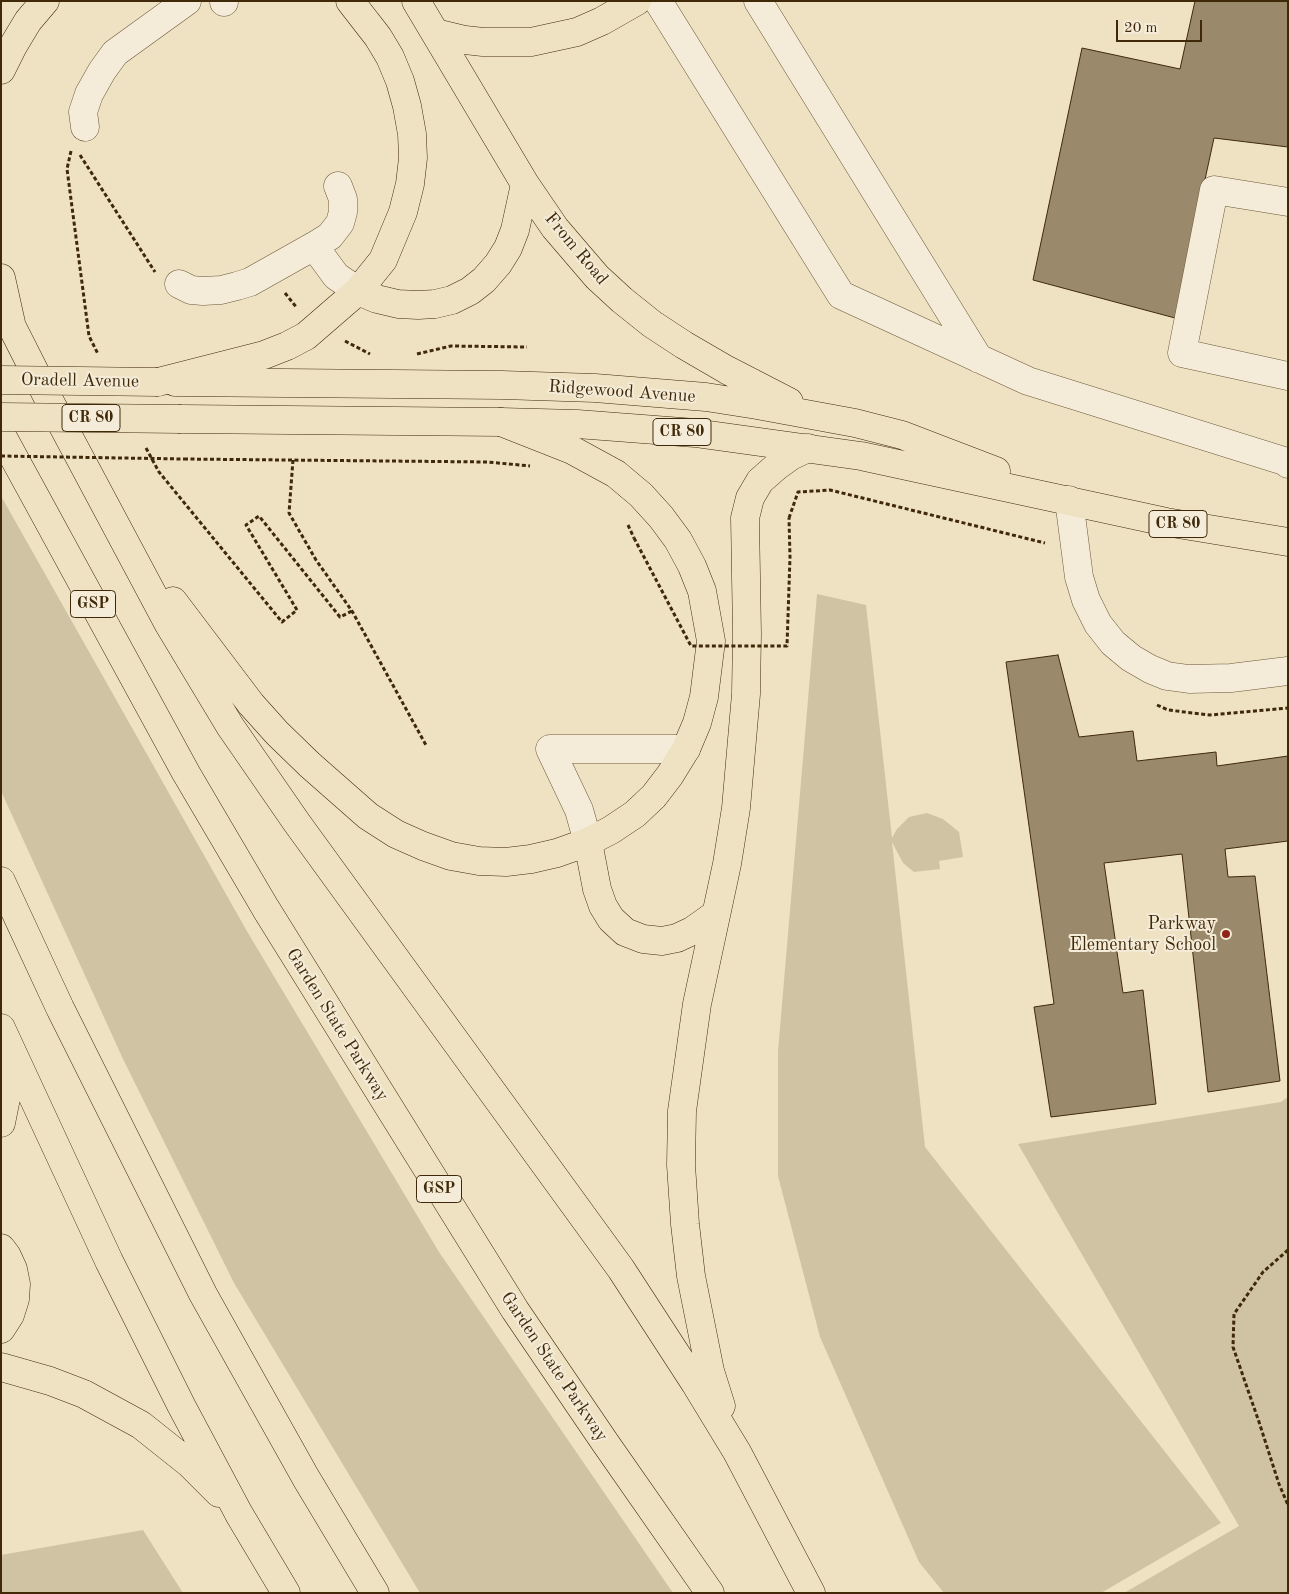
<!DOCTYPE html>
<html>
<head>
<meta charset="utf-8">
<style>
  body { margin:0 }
  #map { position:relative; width:1289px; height:1594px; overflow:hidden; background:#eee2c3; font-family:"Old Standard TT",serif }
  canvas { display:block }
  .frame { position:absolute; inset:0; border:2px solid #402909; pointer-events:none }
  .scale { position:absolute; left:1116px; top:20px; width:86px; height:22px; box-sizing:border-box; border:2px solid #402909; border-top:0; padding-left:6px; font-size:15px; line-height:18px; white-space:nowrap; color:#402909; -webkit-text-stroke:4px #f4ecd8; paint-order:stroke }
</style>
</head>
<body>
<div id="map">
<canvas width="1289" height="1594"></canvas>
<div class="frame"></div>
<div class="scale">20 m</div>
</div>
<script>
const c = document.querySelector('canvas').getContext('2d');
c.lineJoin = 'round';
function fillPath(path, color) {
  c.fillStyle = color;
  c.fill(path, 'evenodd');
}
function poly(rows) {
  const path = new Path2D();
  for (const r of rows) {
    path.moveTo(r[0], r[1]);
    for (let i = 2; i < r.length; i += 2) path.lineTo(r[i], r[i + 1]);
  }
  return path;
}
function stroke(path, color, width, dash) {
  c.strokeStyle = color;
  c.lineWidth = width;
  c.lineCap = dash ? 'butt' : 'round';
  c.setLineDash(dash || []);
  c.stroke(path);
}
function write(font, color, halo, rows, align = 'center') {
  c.font = font + ' "Old Standard TT",serif';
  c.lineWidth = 4;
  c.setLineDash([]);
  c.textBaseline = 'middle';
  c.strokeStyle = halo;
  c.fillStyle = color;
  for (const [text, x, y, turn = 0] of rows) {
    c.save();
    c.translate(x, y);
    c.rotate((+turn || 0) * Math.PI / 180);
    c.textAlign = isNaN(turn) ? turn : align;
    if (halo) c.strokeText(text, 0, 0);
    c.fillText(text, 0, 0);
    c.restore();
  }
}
const green = poly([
  [1,496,248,933,439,1252,673,1593,420,1593,234,1283,123,1059,1,791],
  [817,594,866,605,892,838,897,829,909,817,927,813,943,819,959,832,963,857,939,861,940,869,914,872,903,863,892,842,925,1147,1221,1523,1101,1593,944,1593,919,1562,820,1337,778,1176,778,1051],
  [1288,1097,1288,1593,1124,1593,1239,1526,1018,1144,1281,1102],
  [143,1530,183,1593,1,1593,1,1555]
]);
const building = poly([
  [1195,1,1288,1,1288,147,1214,138,1175,318,1033,280,1082,48,1180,69,1195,1],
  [1058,655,1079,737,1133,731,1137,761,1216,752,1217,766,1288,756,1288,841,1225,849,1228,877,1255,876,1280,1081,1208,1092,1182,854,1104,863,1123,993,1143,990,1156,1104,1051,1117,1034,1007,1054,1004,1006,662,1058,655]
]);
const path = poly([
  [71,151,67,169,89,336,98,354],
  [80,155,155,272],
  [285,293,297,308],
  [345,341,370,354],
  [417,354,451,346,527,347],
  [146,448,159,472,282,622,297,610,246,525,259,516,340,617,352,611],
  [184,459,488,462,530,466],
  [293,460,289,513,316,560,352,611,427,747],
  [789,518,798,492,830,490,1045,543],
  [628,525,634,538],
  [1157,705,1168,710,1210,715,1288,708],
  [1288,1250,1263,1272,1234,1314,1233,1347,1259,1422,1279,1484,1288,1505]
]);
const minor = poly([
  [224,1,224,2],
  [658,1,841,295,1028,381,1287,462,1288,464],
  [758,1,979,359],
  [85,127,83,112,89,94,102,71,115,53,187,1],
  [1288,202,1214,190,1182,353,1288,376],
  [314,246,336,276,358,291],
  [179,284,191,290,203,291,221,290,237,286,250,282,314,246,330,236,340,223,343,212,343,199,338,186],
  [1069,500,1079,577,1086,600,1098,624,1113,643,1131,658,1150,669,1167,676,1189,679,1231,678,1288,671],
  [588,842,579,810,550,749,686,749]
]);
const major = poly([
  [416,1,525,184,555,228,597,277,622,300,652,324,684,345,727,370,789,402],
  [436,33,465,40,483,42,531,42,577,32,602,21,637,1],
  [358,291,377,299,398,304,418,305,435,304,452,300,470,291,484,280,498,264,508,248,515,230,525,184],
  [175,382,502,385,595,388,706,397,757,405,855,423,902,435,996,471],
  [181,419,501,422,577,424,695,433,861,456,1166,522,1288,542]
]);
const highway = poly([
  [1,70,13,46,28,21,45,1],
  [1,278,11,323],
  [1,305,48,398,168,623,230,726,297,823,621,1269,695,1383,737,1452,811,1593],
  [158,382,264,355,287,346,306,336,358,291,383,260,403,212,410,184,413,158,412,134,407,106,400,81,390,57,378,37,350,1],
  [1,434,186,773,266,909,515,1310,604,1441,710,1593],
  [173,601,251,704,277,733,310,765,368,816,396,834,423,846,451,856,479,861,506,862,531,859,557,853,588,842,611,830,635,814,654,796,670,775,686,749,697,723,704,697,711,641,702,591,692,566,678,540,661,517,641,495,616,474,572,450,501,422],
  [588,842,597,889,603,906,611,919,625,932,643,939,662,941,677,938,692,931,716,914],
  [1,881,60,1008,203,1294,306,1478,375,1593],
  [1,1028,109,1261,181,1405,239,1514,286,1593],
  [1,1123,6,1098,8,1070,6,1050],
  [1,1248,7,1256,13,1269,16,1284,15,1299,10,1315,1,1329],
  [1,1367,50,1381,84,1394,141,1425,190,1464,219,1493],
  [721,1406,710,1371,691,1276,685,1224,681,1165,682,1111,697,1004,727,864,736,808,746,694,747,634,745,518,750,498,760,481,777,466,791,456,808,448]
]);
const pathBridge = poly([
  [1,456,184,459],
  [634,538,691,646,787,646,790,557,789,518]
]);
const majorBridge = poly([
  [1,380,158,382],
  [1,417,181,419]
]);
const markers = [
  [1226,934,5,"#8f2418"]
];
const shields = [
  [91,418,58],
  [682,432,58],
  [1178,524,58],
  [93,604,45],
  [439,1189,45]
];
const shieldNames = [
  ["CR 80",91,418],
  ["CR 80",682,432],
  ["CR 80",1178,524],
  ["GSP",93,604],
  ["GSP",439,1189]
];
const streetNames = [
  ["From Road",576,249,50],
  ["Oradell Avenue",80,381,1],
  ["Ridgewood Avenue",622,392,4],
  ["Garden State Parkway",337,1025,58],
  ["Garden State Parkway",554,1367,56]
];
const poiNames = [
  ["Parkway",1216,924],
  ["Elementary School",1216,945]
];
fillPath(green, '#d0c3a3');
fillPath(building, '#9a896a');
stroke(building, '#402909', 1);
stroke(minor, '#6c5738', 29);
stroke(major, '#402909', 29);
stroke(highway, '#402909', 29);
stroke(path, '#402909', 3, [4, 2.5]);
stroke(minor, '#f4ecd8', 28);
stroke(major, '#eee2c3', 28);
stroke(highway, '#eee2c3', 28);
stroke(majorBridge, '#402909', 29, []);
stroke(pathBridge, '#402909', 3, [4, 2.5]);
stroke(majorBridge, '#eee2c3', 28);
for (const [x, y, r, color] of markers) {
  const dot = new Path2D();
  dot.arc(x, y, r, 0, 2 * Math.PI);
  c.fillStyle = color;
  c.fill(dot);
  stroke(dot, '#f4ecd8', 2);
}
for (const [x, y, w] of shields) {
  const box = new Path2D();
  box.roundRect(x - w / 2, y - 13.5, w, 27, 4);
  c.fillStyle = '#f4ecd8';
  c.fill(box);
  stroke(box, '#402909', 1);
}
write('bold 16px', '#402909', null, shieldNames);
write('18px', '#402909', '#f4ecd8', streetNames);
write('18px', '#402909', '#f4ecd8', poiNames, 'right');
</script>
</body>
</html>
